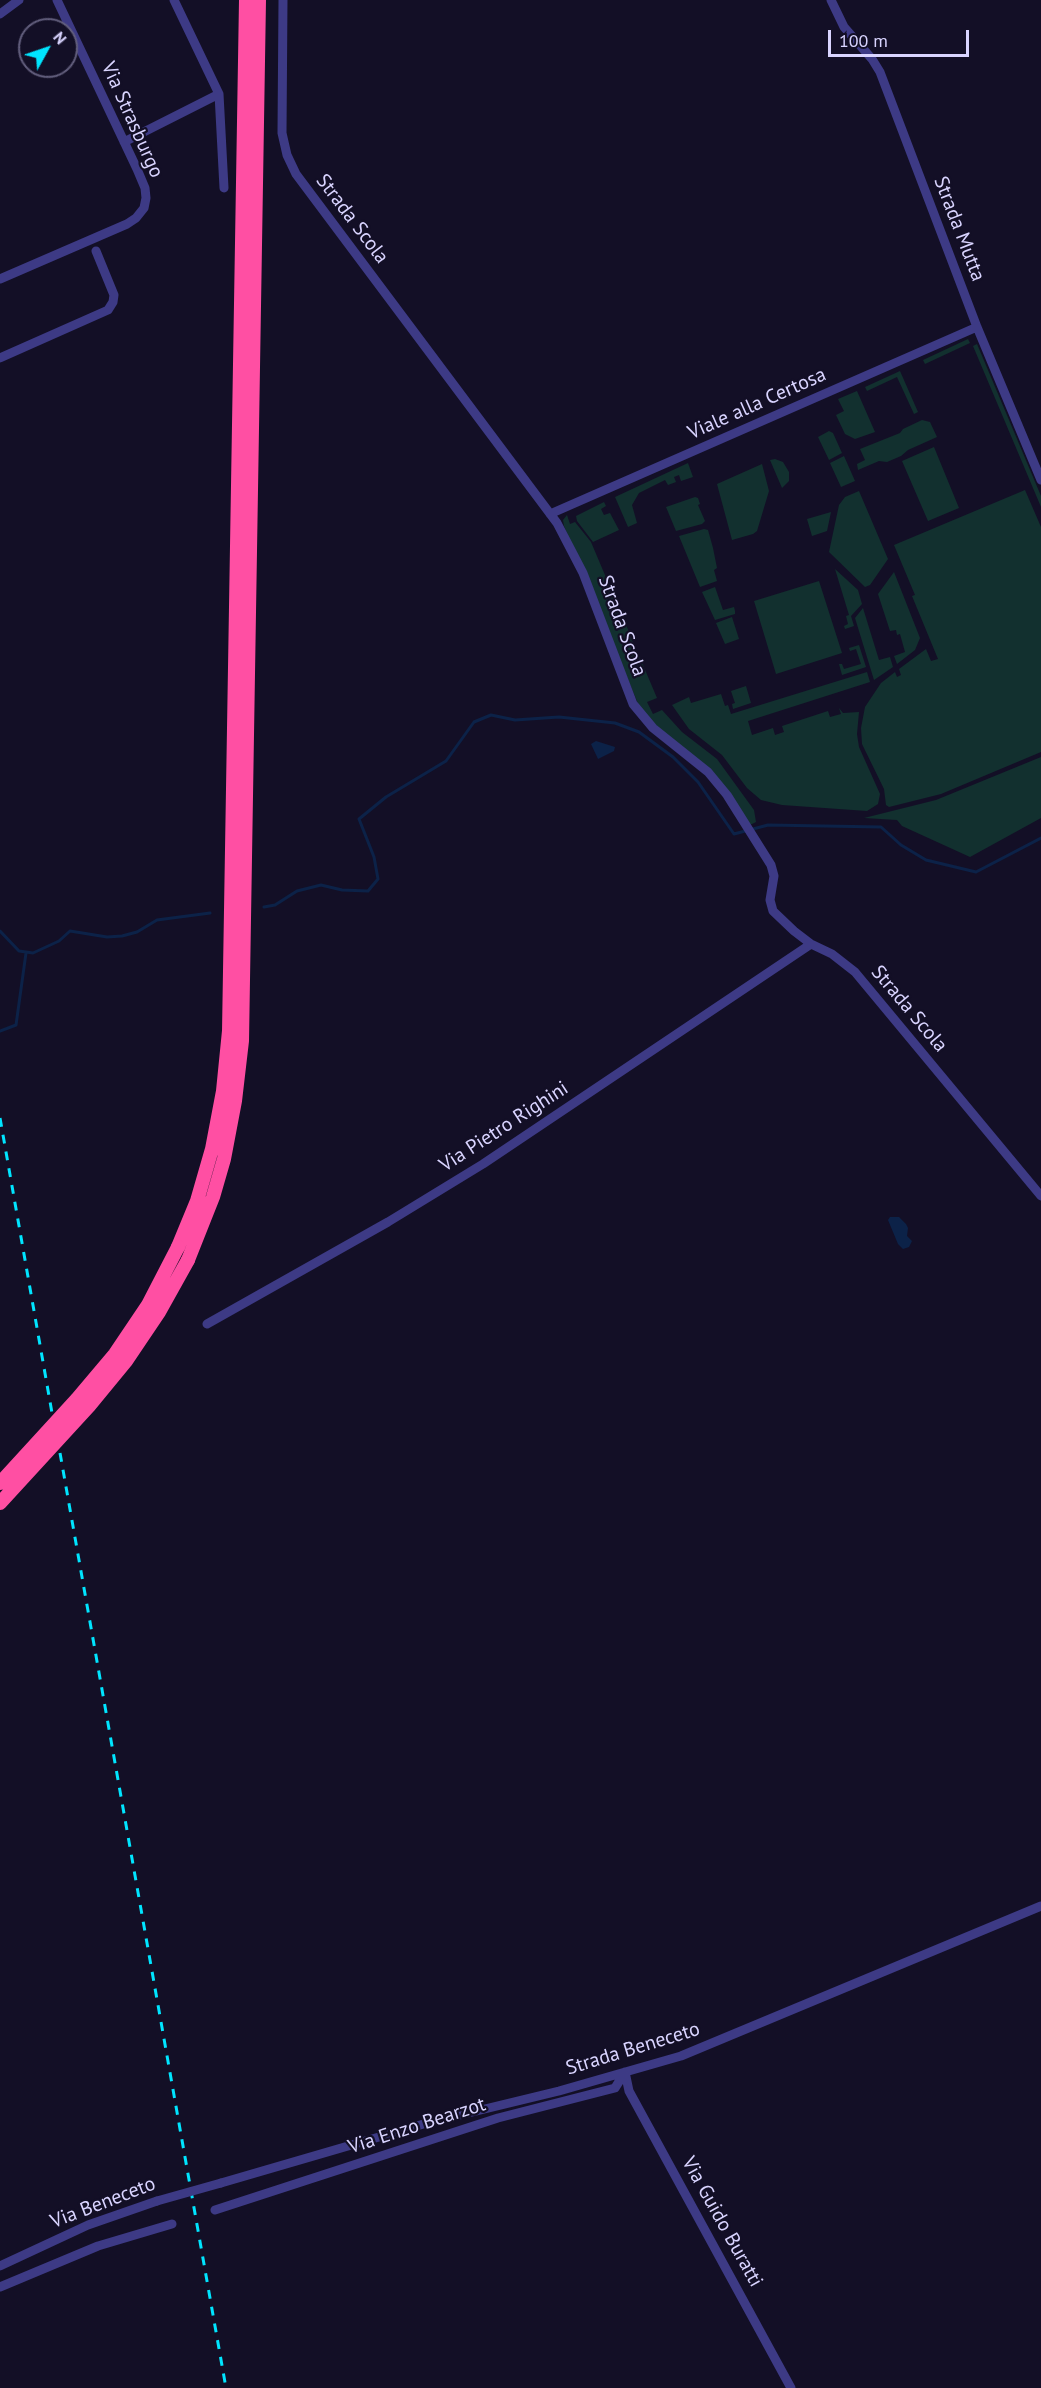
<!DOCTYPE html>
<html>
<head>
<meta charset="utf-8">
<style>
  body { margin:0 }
  #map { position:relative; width:1041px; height:2388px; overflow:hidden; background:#130f26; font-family:"PT Sans",sans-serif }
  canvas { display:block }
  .north { position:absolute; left:18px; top:18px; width:60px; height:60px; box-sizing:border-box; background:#130f26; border:2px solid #625e7d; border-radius:50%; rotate:50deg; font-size:16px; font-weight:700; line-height:24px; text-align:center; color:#d9d4ff }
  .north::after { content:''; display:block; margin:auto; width:21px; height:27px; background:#00e5ff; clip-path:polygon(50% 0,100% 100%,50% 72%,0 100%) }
  .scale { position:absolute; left:828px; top:30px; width:141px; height:27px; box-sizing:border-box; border:3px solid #d9d4ff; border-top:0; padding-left:8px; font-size:18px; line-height:21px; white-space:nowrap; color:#d9d4ff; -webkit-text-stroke:4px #130f26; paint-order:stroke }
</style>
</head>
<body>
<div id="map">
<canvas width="1041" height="2388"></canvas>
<div class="north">N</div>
<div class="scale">100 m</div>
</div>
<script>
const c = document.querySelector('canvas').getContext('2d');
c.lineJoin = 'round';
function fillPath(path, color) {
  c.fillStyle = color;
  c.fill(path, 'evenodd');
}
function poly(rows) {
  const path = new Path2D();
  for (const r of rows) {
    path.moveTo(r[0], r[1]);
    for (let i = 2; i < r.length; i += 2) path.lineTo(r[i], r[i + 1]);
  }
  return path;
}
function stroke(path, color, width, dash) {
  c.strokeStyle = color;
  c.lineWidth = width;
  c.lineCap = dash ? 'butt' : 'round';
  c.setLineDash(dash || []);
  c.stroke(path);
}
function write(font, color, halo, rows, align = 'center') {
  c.font = font + ' "PT Sans",sans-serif';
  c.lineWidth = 4.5;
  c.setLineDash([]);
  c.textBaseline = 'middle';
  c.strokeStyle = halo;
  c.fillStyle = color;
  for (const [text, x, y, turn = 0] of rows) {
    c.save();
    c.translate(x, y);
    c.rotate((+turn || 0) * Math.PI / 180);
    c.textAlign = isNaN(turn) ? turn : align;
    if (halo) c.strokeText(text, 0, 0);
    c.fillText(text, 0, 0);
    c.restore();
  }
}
const green = poly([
  [968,339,970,343,925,364,923,360],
  [977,344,1041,496,1041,507,973,346],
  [900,371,918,412,914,414,897,377,867,391,865,387],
  [857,391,875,432,855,439,845,434,836,415,844,411,838,399],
  [922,420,930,422,937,437,908,450,901,456,887,462,879,461,858,470,857,464,865,460,860,449,900,433,903,429],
  [829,431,833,433,842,453,829,460,818,437],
  [934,447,959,508,928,521,902,461],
  [844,456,855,481,841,487,830,463],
  [775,459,783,462,789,472,789,481,782,488,770,460],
  [688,463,693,477,681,481,679,475,674,477,676,482,668,485,665,480,639,493,632,505,637,523,628,527,615,497],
  [762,464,769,491,757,531,753,534,732,540,717,484],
  [1025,490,1041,527,1041,752,941,794,889,807,886,805,884,789,862,744,861,728,865,707,881,683,895,672,897,677,901,675,899,669,926,649,931,661,938,659,912,596,915,595,894,545],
  [859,491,888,559,870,585,865,587,829,552,839,505,845,497],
  [695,497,698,498,700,504,698,505,705,521,702,524,676,531,666,507],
  [604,502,606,506,601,509,604,515,610,513,619,530,593,542,577,521,576,516],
  [831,512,827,531,812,536,807,519],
  [567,515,570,524,575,522,591,542,657,698,647,702,653,714,662,710,682,732,717,759,754,810,756,822,750,825,706,766,656,726,639,706,564,526,563,520],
  [704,529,708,530,713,548,717,568,714,570,717,581,700,587,679,536],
  [835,569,858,590,862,604,851,616,854,626,845,629,844,626,848,624,846,616,849,615],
  [894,572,920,638,915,650,897,664,894,656,905,652,900,634,897,635,896,630,890,631,878,594],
  [819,581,842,653,776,674,754,601],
  [715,587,723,610,734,607,735,611,735,614,715,620,702,592],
  [863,608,879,660,890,657,893,667,874,680,855,618],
  [732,617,739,639,725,644,716,623],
  [859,645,866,667,842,675,839,664,842,664,844,669,861,664,856,649,850,651,849,648],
  [867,672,870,682,748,721,752,735,773,728,775,735,784,732,782,726,828,711,830,717,841,714,839,708,843,713,859,712,857,734,859,747,880,794,878,804,867,811,782,805,761,800,747,788,722,755,689,729,672,705,689,697,691,703,721,694,725,706,728,705,731,714],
  [746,686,751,703,733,709,732,704,735,703,731,691],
  [1041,757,1041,818,970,857,902,826,897,820,864,818,936,800]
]);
const water = poly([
  [596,741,615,747,614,751,598,759,591,744],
  [890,1217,899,1217,906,1224,908,1228,907,1236,912,1241,909,1247,903,1249,898,1244,888,1220]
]);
const stream = poly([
  [264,907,275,905,297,891,321,885,342,890,368,891,378,879,374,857,359,819,386,797,446,761,474,722,491,715,515,720,559,717,615,723,639,732,673,757,698,782,734,834,768,825,881,827,901,845,926,860,976,872,1041,838],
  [0,931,19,951,33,953,59,941,70,931,107,937,122,936,137,932,157,920,210,913],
  [0,1031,16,1025,26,953]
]);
const minor = poly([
  [174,0,219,94,224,188],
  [283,0,282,133,287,155,296,174,557,523,583,573,633,704,653,728,708,772,727,795,771,865,774,876,770,900,773,911,794,931,811,944,832,954,855,972,1041,1196],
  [831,0,844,27,872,59,880,72,977,327,1041,480],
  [0,14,19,0],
  [124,142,219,94],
  [0,279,127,224,136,218,144,208,146,198,145,188,137,169,57,0],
  [0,358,108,310,113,302,114,295,96,251],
  [550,514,977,327],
  [207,1324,388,1222,483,1164,811,944],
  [625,2072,629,2091,791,2388],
  [221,2183,427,2123,559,2091,681,2056,1041,1906],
  [215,2210,498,2118,615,2088,625,2072],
  [0,2266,88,2225,157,2201],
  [0,2287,98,2246,172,2224]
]);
const highway = poly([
  [178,1247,197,1201,212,1149,223,1091,229,1031,246,0],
  [188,1260,213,1197,224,1159,235,1101,242,1041,259,0]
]);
const rail = poly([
  [0,1118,52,1413],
  [60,1453,226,2388]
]);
const minorBridge = poly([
  [157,2201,221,2183]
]);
const highwayBridge = poly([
  [0,1483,77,1399,115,1354,148,1305,178,1247],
  [0,1503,89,1406,126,1361,159,1312,188,1260]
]);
const streetNames = [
  ["Via Strasburgo",132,120,66],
  ["Strada Scola",352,219,53],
  ["Strada Mutta",959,229,69],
  ["Viale alla Certosa",757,404,-24],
  ["Strada Scola",622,626,70],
  ["Strada Scola",909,1009,50],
  ["Via Pietro Righini",504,1127,-33],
  ["Strada Beneceto",633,2049,-17],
  ["Via Enzo Bearzot",417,2126,-18],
  ["Via Beneceto",103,2203,-21],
  ["Via Guido Buratti",722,2222,61]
];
fillPath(green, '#12302f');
fillPath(water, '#0c2248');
stroke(stream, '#0c2248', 3);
stroke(minor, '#3d3a85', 9);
stroke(highway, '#ff4fa3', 14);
stroke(rail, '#00e5ff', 3, [9, 8]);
stroke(minorBridge, '#3d3a85', 9);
stroke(highwayBridge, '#ff4fa3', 14);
write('20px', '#d9d4ff', '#130f26', streetNames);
</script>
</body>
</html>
